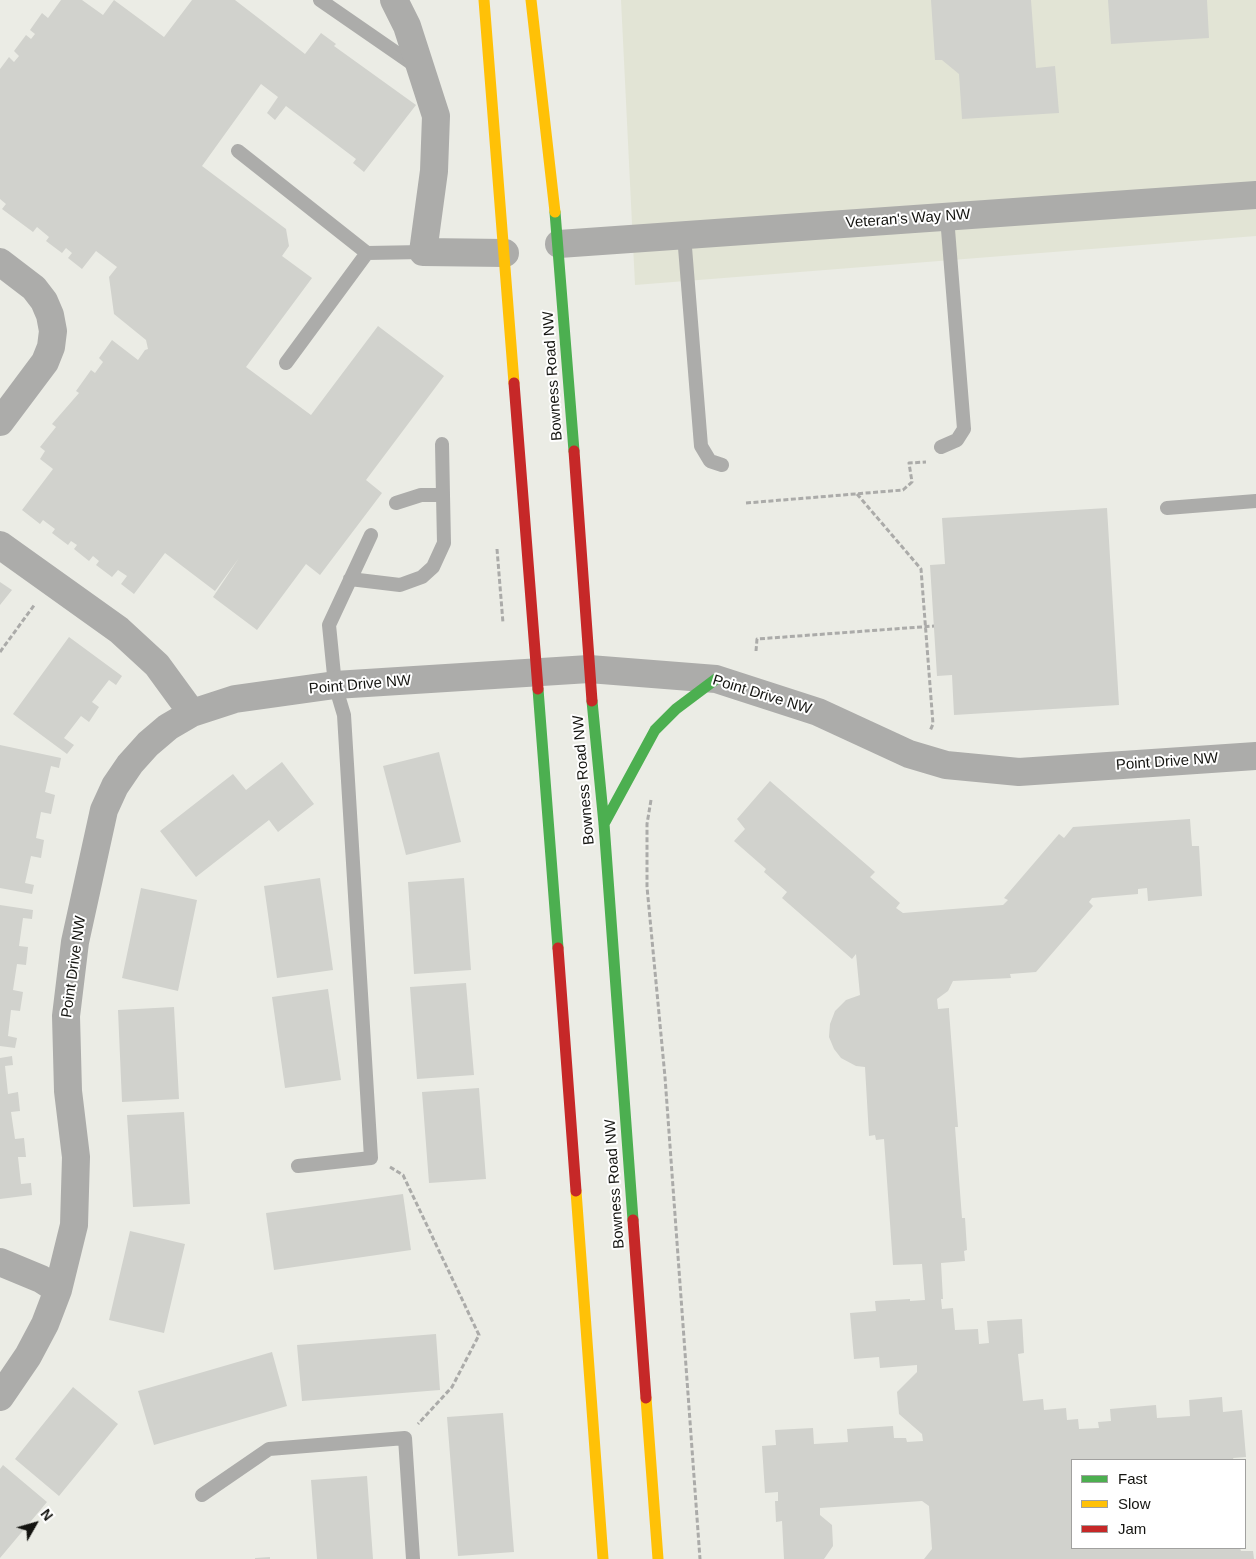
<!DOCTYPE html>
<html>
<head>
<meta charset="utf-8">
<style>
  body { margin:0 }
  #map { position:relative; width:1256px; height:1559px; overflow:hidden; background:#ebece5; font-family:Helvetica,sans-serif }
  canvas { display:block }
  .legend { position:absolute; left:1071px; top:1459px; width:175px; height:90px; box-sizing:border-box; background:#fff; border:1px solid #a1a19f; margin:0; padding:6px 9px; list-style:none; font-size:15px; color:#141410 }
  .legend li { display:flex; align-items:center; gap:10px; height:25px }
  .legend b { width:25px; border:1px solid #a1a19f }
  .north { position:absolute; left:10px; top:1499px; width:50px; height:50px; -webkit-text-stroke:4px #fff; paint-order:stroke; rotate:52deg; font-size:14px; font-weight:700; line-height:20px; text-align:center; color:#141410 }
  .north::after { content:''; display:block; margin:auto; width:18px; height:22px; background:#141410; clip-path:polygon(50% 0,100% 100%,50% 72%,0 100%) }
</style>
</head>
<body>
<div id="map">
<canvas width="1256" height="1559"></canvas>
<ul class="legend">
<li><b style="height:6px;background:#4caf50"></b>Fast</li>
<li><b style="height:6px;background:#ffc107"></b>Slow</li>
<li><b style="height:6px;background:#c62828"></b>Jam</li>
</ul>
<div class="north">N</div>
</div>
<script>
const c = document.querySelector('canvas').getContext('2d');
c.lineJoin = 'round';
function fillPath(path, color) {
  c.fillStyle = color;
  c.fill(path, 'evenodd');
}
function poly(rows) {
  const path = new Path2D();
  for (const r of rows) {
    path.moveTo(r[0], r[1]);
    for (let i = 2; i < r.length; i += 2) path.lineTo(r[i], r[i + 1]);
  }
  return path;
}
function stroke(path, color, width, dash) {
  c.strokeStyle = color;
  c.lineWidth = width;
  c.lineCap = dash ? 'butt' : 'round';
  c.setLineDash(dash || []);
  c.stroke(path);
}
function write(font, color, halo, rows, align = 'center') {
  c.font = font + ' Helvetica,sans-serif';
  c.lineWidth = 4;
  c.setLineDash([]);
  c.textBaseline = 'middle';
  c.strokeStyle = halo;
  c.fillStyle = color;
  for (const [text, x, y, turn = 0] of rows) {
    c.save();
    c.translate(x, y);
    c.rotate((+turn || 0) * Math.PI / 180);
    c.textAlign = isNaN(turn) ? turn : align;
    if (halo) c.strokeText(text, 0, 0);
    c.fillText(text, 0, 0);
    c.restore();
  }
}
const built = poly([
  [621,0,1256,0,1256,236,635,285]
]);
const building = poly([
  [61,0,82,0,103,15,114,0,164,37,192,0,235,0,305,54,321,33,336,44,334,46,416,105,364,172,353,163,356,159,286,106,275,120,267,113,278,97,261,84,202,166,286,229,289,246,282,256,312,278,246,367,311,415,378,326,444,376,366,480,382,493,320,575,306,564,257,630,213,597,239,558,215,591,165,553,134,594,121,584,127,576,118,570,112,577,96,565,99,561,93,556,89,561,74,549,77,545,71,541,68,545,52,533,55,529,43,520,40,524,22,510,53,469,40,459,45,451,40,447,56,427,52,424,79,393,76,391,91,370,95,373,103,362,99,358,112,340,138,360,145,350,148,349,146,340,114,314,109,277,117,267,96,251,82,269,68,258,72,253,66,248,62,253,46,241,49,237,37,227,33,232,2,209,6,204,0,199,0,69,9,57,14,62,19,56,14,51,26,35,31,39,35,34,30,30,42,13,48,18],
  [931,0,1031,0,1036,68,1055,66,1059,113,962,119,959,74,942,60,935,60],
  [1108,0,1207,0,1209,38,1111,44],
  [1107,508,1119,705,954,715,952,675,937,676,930,565,945,564,942,518],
  [0,582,12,590,0,605],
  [69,637,122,676,116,685,109,680,92,702,99,707,89,722,81,716,64,738,74,745,67,754,13,714],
  [0,745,61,758,59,768,51,766,45,792,55,795,51,814,41,812,36,838,44,840,41,858,31,856,25,883,34,885,32,894,0,888],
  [439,752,461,842,406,855,383,766],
  [282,762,314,804,278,832,269,820,196,877,160,831,233,774,246,790],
  [770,781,875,872,870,877,900,903,896,908,903,913,1003,905,1008,900,1004,898,1059,834,1064,838,1073,827,1190,819,1192,846,1199,846,1202,896,1148,901,1147,888,1138,889,1138,894,1092,898,1089,902,1093,906,1036,972,1010,974,1011,978,953,981,948,991,937,999,938,1009,949,1008,949,1011,958,1127,955,1127,962,1218,965,1218,967,1250,964,1251,965,1261,941,1263,943,1299,941,1299,942,1309,953,1308,955,1330,978,1329,979,1344,989,1343,987,1321,1022,1319,1024,1353,1018,1354,1023,1401,1043,1399,1044,1410,1066,1408,1067,1420,1078,1419,1079,1429,1099,1428,1098,1422,1111,1421,1110,1409,1156,1405,1157,1418,1190,1416,1189,1400,1222,1397,1223,1412,1242,1410,1246,1457,1233,1458,1234,1460,1072,1460,1072,1548,1240,1548,1241,1551,1253,1551,1254,1559,924,1559,932,1549,929,1506,922,1501,820,1508,820,1515,832,1525,833,1546,824,1559,784,1559,782,1521,776,1522,775,1501,778,1501,778,1492,765,1493,762,1446,776,1445,775,1430,813,1428,814,1444,848,1442,847,1429,893,1426,894,1438,906,1438,907,1442,923,1441,922,1434,899,1414,897,1392,917,1372,917,1365,880,1368,879,1357,854,1359,850,1313,876,1311,875,1301,910,1299,910,1301,925,1300,922,1264,893,1265,884,1139,876,1140,875,1135,869,1136,865,1067,856,1066,841,1058,834,1049,829,1037,830,1024,835,1011,846,1000,860,995,856,954,852,959,782,898,787,892,764,872,766,869,734,841,745,829,737,819],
  [320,878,333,970,277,978,264,886],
  [464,878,471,970,414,974,408,882],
  [141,888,197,900,178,991,122,978],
  [0,905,33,910,32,919,23,918,19,946,28,947,26,965,17,964,13,990,23,992,20,1011,11,1010,8,1036,17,1038,15,1048,0,1046],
  [466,983,474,1075,417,1079,410,987],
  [328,989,341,1080,285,1088,272,997],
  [174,1007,179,1099,122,1102,118,1010],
  [12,1056,13,1065,5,1066,8,1094,18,1092,20,1111,11,1112,15,1139,24,1138,26,1157,18,1157,21,1184,31,1183,32,1195,0,1199,0,1058],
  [479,1088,486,1179,429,1183,422,1092],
  [184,1112,190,1204,133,1207,127,1115],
  [403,1194,411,1250,274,1270,266,1213],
  [130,1231,185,1244,164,1333,109,1320],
  [436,1334,440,1390,302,1401,297,1345],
  [272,1352,287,1406,154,1445,138,1391],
  [73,1387,118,1424,59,1496,15,1459],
  [503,1413,514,1552,458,1556,447,1417],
  [3,1465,47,1502,0,1558,0,1469],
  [367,1476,373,1559,317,1559,311,1480],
  [270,1557,270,1559,255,1559,255,1558]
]);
const path = poly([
  [857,494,921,569,933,724,930,731],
  [746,503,903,490,912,482,909,463,926,462],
  [497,549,503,623],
  [756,651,757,639,934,626],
  [0,652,35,604],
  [651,800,647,824,647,887,665,1077,700,1559],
  [390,1167,403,1175,479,1335,452,1387,418,1424]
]);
const lane = poly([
  [320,0,417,67],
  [238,151,367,253,423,252],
  [684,235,701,446,710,461,722,465],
  [286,363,367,253],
  [941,447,957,440,964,429,947,217],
  [396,503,421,495,443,495,442,444],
  [1167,508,1256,501],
  [350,579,400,585,422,577,433,567,444,543,443,495],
  [298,1166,371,1158,344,715,335,685,329,625,371,535],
  [202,1495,269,1449,405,1438,413,1559]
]);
const street = poly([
  [394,0,407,26,436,116,434,171,423,252,505,253],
  [559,244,1256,195],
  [0,262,34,288,44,301,50,315,53,331,51,347,45,362,0,422],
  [0,545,119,630,157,665,192,713],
  [0,1262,41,1279,58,1290],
  [0,1397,28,1356,45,1324,58,1290,74,1225,76,1157,68,1091,66,1016,75,942,104,810,115,786,130,764,148,744,168,727,192,713,235,699,335,685,589,669,716,679,818,712,909,754,946,765,1019,772,1256,756]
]);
const fast = poly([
  [555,212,574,451],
  [538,689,558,948],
  [592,701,604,824,633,1220],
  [604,824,655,730,676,709,716,679]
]);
const slow = poly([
  [484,0,514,383],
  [531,0,555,212],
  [576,1191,603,1559],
  [646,1398,658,1559]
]);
const jam = poly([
  [514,383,538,689],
  [574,451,592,701],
  [558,948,576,1191],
  [633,1220,646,1398]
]);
const streetNames = [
  ["Veteran's Way NW",908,219,-4],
  ["Bowness Road NW",553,376,-94],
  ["Point Drive NW",360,685,-5],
  ["Point Drive NW",762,695,17],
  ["Point Drive NW",1167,762,-4],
  ["Bowness Road NW",584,780,-95],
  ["Point Drive NW",74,967,-82],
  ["Bowness Road NW",615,1184,-94]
];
fillPath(built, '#e2e4d5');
fillPath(building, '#d1d2cd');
stroke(path, '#ababa9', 3, [5, 2.5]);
stroke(lane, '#acacaa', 14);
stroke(street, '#acacaa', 28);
stroke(fast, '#4caf50', 11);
stroke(slow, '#ffc107', 11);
stroke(jam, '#c62828', 11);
write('15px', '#141410', '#fff', streetNames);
</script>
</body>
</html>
